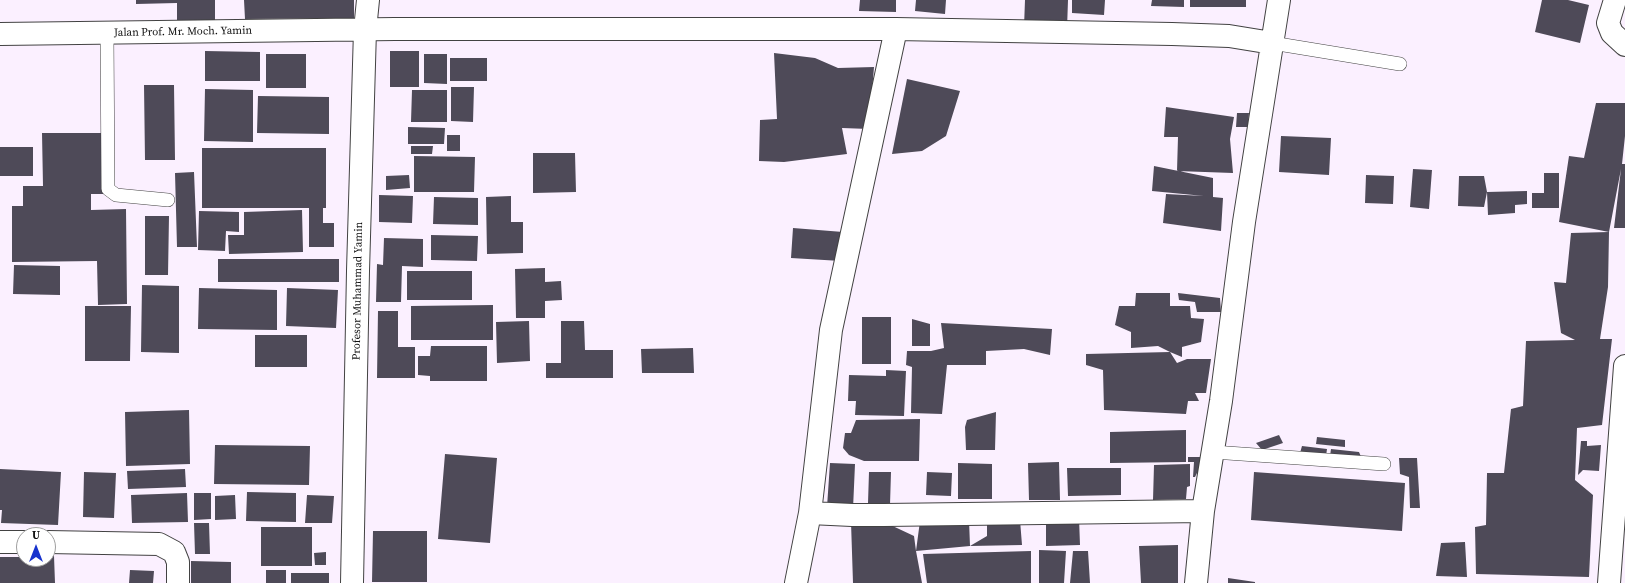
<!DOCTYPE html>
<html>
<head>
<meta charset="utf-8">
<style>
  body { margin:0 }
  #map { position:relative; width:1625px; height:583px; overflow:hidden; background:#fbf0ff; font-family:"Source Serif 4",serif }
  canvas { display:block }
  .north { position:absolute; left:16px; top:527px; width:40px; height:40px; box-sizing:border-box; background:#fff; border:1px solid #9f9f9f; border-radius:50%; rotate:0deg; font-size:11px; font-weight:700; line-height:16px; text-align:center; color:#0f0f0f }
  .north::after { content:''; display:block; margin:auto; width:14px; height:18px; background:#1833cd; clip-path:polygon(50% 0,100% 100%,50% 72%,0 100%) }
</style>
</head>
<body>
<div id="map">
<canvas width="1625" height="583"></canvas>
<div class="north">U</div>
</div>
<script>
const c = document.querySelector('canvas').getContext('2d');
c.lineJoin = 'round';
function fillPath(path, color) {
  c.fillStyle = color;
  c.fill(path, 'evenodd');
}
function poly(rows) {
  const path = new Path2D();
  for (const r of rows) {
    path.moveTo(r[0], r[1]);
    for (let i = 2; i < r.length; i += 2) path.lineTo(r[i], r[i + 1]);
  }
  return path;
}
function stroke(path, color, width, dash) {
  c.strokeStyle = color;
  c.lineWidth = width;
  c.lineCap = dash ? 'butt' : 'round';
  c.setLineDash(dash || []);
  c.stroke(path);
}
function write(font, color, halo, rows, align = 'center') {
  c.font = font + ' "Source Serif 4",serif';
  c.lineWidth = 4;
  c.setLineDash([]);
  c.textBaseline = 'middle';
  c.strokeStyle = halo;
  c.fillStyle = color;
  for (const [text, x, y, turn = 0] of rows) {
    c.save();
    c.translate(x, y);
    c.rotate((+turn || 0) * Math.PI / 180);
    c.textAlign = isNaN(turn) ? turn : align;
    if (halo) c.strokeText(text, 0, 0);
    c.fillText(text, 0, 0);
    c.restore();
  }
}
const building = poly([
  [136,0,215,0,215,20,177,21,177,3,136,4],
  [244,0,354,0,354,18,245,19],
  [860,0,896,0,896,12,859,11],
  [916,0,946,0,945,14,915,11],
  [1025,0,1068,0,1067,29,1024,27],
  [1072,0,1105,0,1104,15,1072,13],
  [1152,0,1184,0,1184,7,1151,6],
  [1190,0,1246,0,1246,7,1190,7],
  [1542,0,1568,0,1589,5,1580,43,1535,32],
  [205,51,260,52,260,81,205,81],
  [390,51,419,51,419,87,390,87],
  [774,53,815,58,838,68,874,67,869,129,842,128,847,154,784,162,759,161,760,120,777,119],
  [266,54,306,54,306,88,266,88],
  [424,54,447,54,447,84,424,83],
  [450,58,487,58,487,81,450,81],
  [907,79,960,91,946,136,922,151,892,154],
  [144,85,174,85,175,160,145,160],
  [451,87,474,87,473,122,451,121],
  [205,89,253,90,253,142,204,141],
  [412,90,447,90,447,122,411,122],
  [258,96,329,97,329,134,257,133],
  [1596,103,1625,103,1625,136,1622,164,1625,164,1625,228,1614,228,1621,169,1609,232,1608,287,1600,339,1612,339,1602,425,1577,428,1575,480,1593,495,1589,577,1476,574,1475,527,1486,525,1487,473,1504,473,1511,409,1523,406,1526,341,1575,340,1561,333,1554,282,1566,283,1571,233,1609,232,1559,222,1569,156,1584,158],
  [1166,107,1234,117,1230,139,1233,173,1177,171,1178,137,1164,137],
  [1237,113,1249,113,1248,127,1236,127],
  [408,127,445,128,444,144,408,144],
  [42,133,103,133,104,194,91,194,91,210,126,209,127,304,98,305,97,261,12,262,12,206,23,206,23,186,43,186],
  [447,135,460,135,460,151,447,151],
  [1281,136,1331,138,1329,175,1279,172],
  [411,146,433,146,432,154,411,154],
  [0,147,33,147,33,176,0,176],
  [202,148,326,148,326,208,323,208,323,223,334,223,334,247,309,247,309,208,202,208],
  [533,153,575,153,576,192,533,193],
  [414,156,475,157,474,192,414,192],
  [1154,166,1213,178,1213,197,1223,198,1221,231,1163,223,1166,194,1204,196,1152,191],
  [1413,169,1432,170,1429,209,1410,207],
  [194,172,197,247,177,247,175,173],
  [1544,173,1559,173,1559,208,1532,208,1532,193,1544,193],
  [409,175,410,188,386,190,386,176],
  [1366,175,1394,176,1393,204,1365,203],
  [1459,176,1484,176,1487,192,1527,191,1527,204,1515,205,1515,213,1488,215,1487,192,1484,207,1458,206],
  [379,195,413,196,412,223,379,222],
  [511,196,511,222,523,222,523,253,487,254,486,197],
  [434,197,478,198,478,225,433,224],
  [302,210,303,252,229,254,228,235,244,235,244,212],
  [199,211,239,212,239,232,226,231,225,251,198,250],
  [145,216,169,216,168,275,145,275],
  [793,228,843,232,841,261,791,258],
  [431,235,478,236,477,261,431,260],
  [384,238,423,239,423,267,402,266,401,302,376,302,377,264,383,265],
  [218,259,339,259,339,282,218,282],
  [14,265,60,266,60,295,13,294],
  [545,268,545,282,561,281,562,300,545,301,545,318,516,318,515,269],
  [407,271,472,271,472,300,407,300],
  [142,285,179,286,179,353,141,352],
  [199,288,277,290,277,330,198,329],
  [287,288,338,290,336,328,286,326],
  [1136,293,1170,293,1170,306,1190,306,1191,318,1204,319,1201,342,1182,347,1182,357,1170,352,1177,363,1187,359,1211,359,1206,393,1195,393,1199,401,1188,401,1186,414,1104,410,1103,370,1086,365,1086,354,1170,352,1158,346,1131,348,1131,332,1115,325,1119,306,1135,306],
  [1178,293,1220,298,1221,312,1197,312,1195,302,1179,300],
  [493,305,493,340,411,340,411,306],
  [85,306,131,306,130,361,85,361],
  [378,311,398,311,398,347,415,347,415,378,377,378],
  [862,317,891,317,891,364,862,364],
  [912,319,930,324,930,346,912,346],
  [529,321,530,361,497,363,496,322],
  [561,321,584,321,585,350,613,350,613,378,546,378,546,363,561,363],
  [941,323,1052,329,1050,355,1024,349,986,351,986,365,947,365,942,414,911,413,912,367,906,365,907,351,931,351,944,348],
  [255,335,307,335,307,367,255,367],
  [431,346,487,346,487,381,430,381,430,376,418,375,418,356,430,356],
  [693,348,694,373,642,373,641,349],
  [886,370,906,371,904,416,855,415,856,401,848,401,849,375,886,376],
  [189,410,190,464,126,466,125,412],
  [996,412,995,450,966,450,965,427,967,420],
  [920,419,919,461,864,461,849,455,843,448,845,433,851,433,856,420],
  [1186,430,1186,462,1110,463,1110,432],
  [1279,435,1283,443,1262,450,1256,443],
  [1317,437,1345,440,1345,447,1316,444],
  [1581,441,1587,441,1587,446,1601,445,1599,471,1583,470,1578,475],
  [215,445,310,446,309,485,214,484],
  [1302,446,1327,449,1326,456,1300,453],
  [1331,449,1359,452,1362,459,1330,456],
  [445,454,497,458,490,543,438,539],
  [1188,457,1205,457,1204,472,1197,473,1195,477,1193,477,1194,462,1188,462],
  [1399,458,1417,458,1420,508,1410,508,1409,477,1400,474],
  [1059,462,1060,500,1029,500,1028,463],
  [830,463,855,464,853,509,827,507],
  [958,463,992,464,992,499,958,499],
  [1190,464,1190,486,1187,487,1186,499,1153,500,1154,465],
  [1067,468,1121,468,1121,495,1068,496],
  [0,469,61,472,58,525,1,523,2,510,0,510],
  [185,469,186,487,128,489,127,471],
  [84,472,116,473,114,518,83,517],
  [869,472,891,472,890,505,868,503],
  [927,472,952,473,951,496,926,495],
  [1254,472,1405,483,1402,531,1251,520],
  [247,492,296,493,296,522,246,521],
  [187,493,188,522,132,523,131,495],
  [194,493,211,493,211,519,194,520],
  [235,495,236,519,215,520,215,496],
  [307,495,334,496,332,523,305,523],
  [1079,518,1080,545,1046,546,1046,519],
  [969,520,970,546,987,536,987,520,1020,520,1022,545,970,546,916,551,922,583,853,583,851,522,882,521,914,536,916,551,920,521],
  [194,523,209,523,210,554,195,554],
  [261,527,312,527,312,566,261,566],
  [373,531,427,531,427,582,372,582],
  [1465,542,1467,577,1436,576,1441,543],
  [1178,545,1178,583,1141,583,1139,546],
  [1039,550,1066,551,1064,583,1039,583],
  [1031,551,1031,583,927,583,923,554],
  [1073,551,1088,551,1090,583,1070,583],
  [326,552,326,565,315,565,314,553],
  [48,556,54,556,55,583,0,583,0,557,24,557,24,559,48,559],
  [191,561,231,562,231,583,191,583],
  [130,570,154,571,153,583,129,583],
  [266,570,286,570,286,583,266,583],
  [291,573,329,573,329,583,291,583],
  [1228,578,1255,582,1255,583,1228,583]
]);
const service = poly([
  [107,33,108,189,116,195,168,200],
  [1272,43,1400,64],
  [1213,452,1384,464]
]);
const minor = poly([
  [1615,0,1608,23,1612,33,1625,45],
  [0,34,395,29,896,29,1172,34,1229,36,1272,43],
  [810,513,852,515,884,515,1203,511],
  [0,542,24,542],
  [48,542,159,544,174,552,178,562,178,583],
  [352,583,358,271,365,30,368,0],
  [796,583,810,513,831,330,896,29],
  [1196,583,1203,511,1221,401,1244,222,1279,0],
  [1609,583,1625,366]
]);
const streetNames = [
  ["Jalan Prof. Mr. Moch. Yamin",183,32,-1],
  ["Profesor Muhammad Yamin",358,291,-89]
];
fillPath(building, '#4e4a58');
stroke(service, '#424242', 14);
stroke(minor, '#424242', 24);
stroke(service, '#fff', 13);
stroke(minor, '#fff', 22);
write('11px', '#0f0f0f', '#fff', streetNames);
</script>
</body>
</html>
